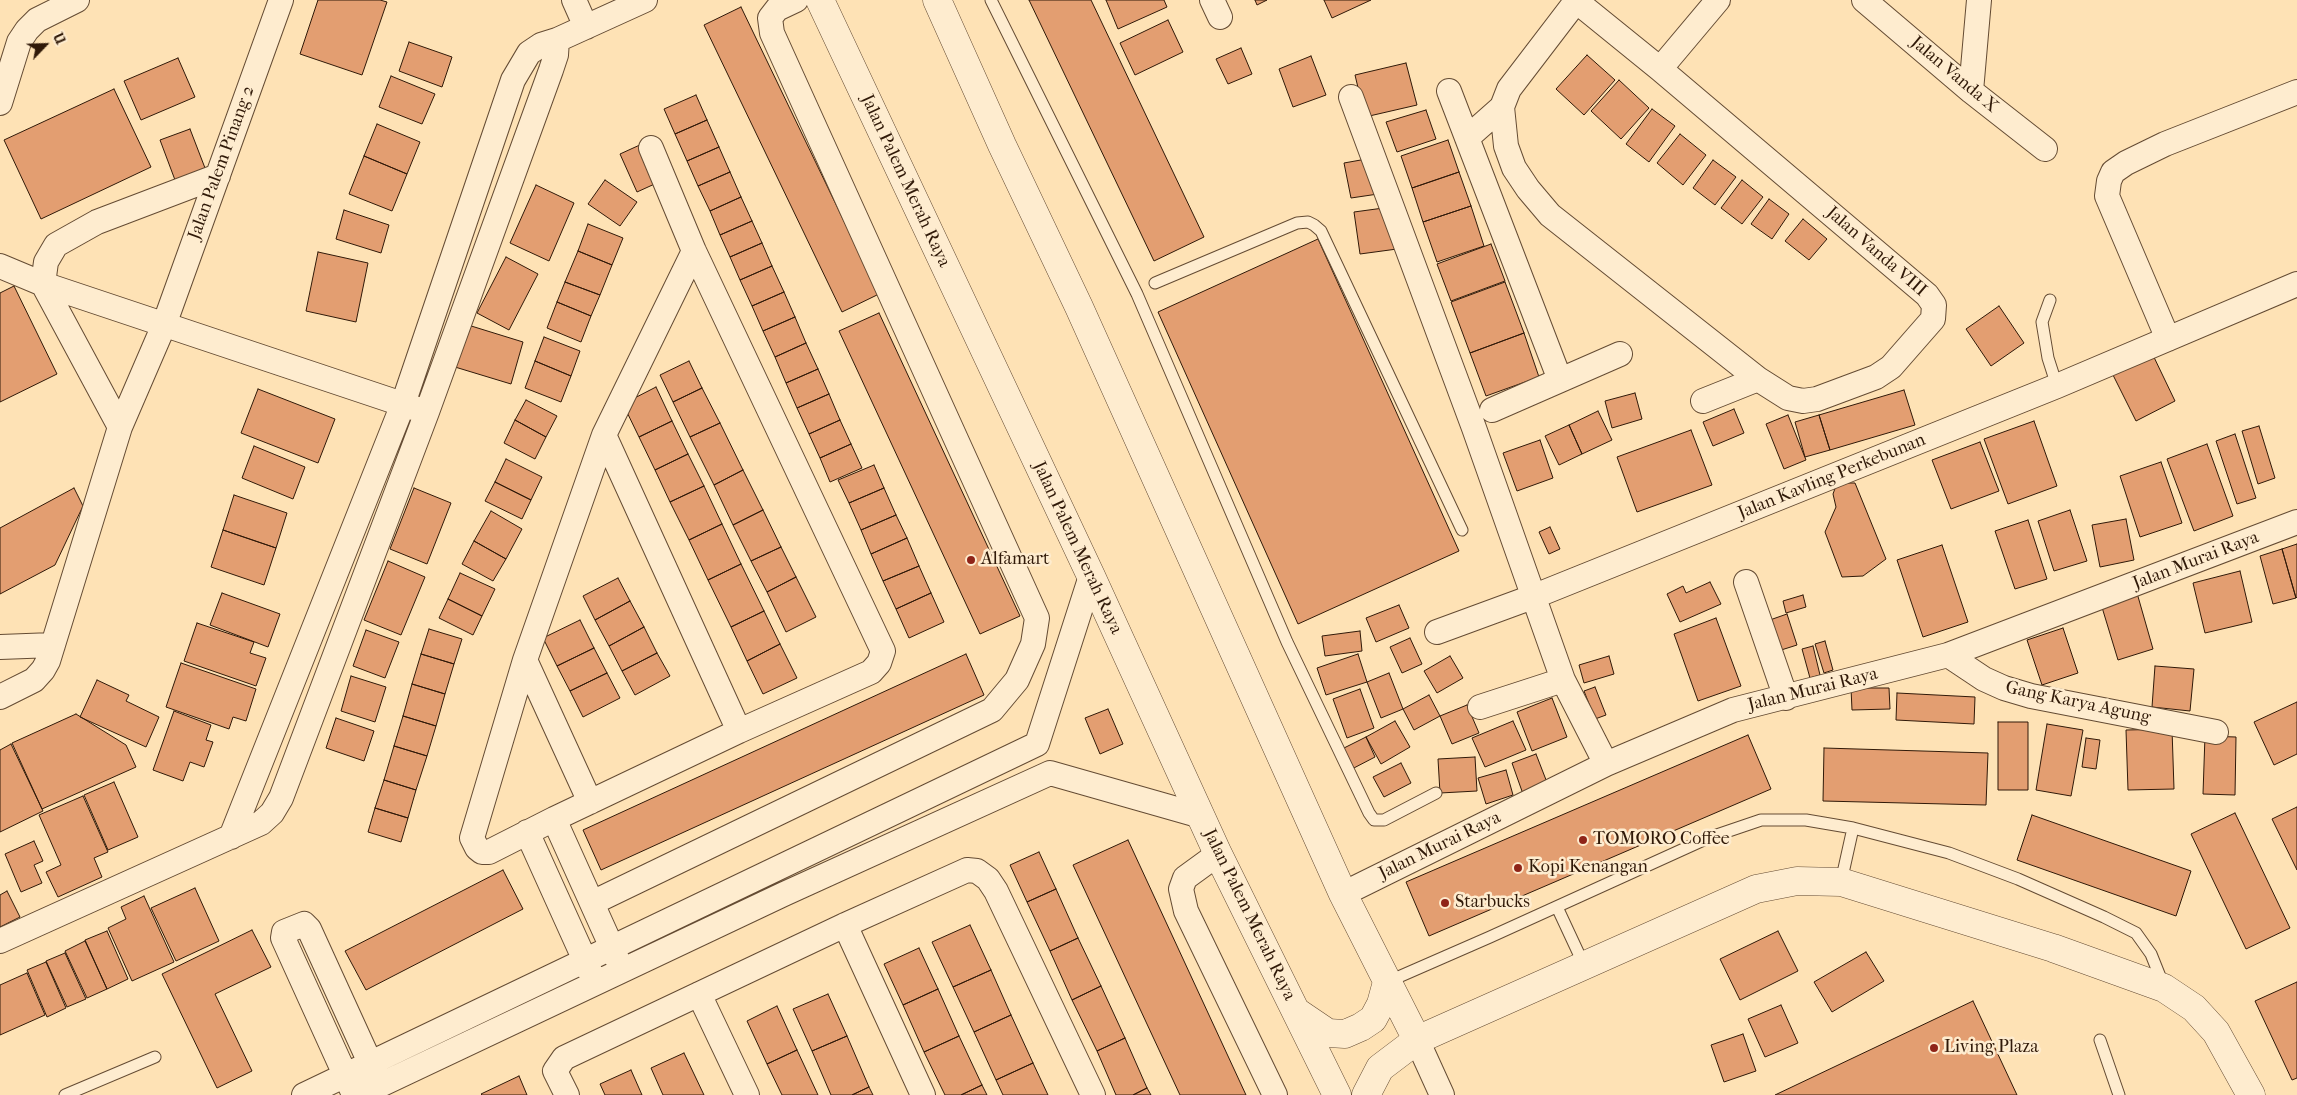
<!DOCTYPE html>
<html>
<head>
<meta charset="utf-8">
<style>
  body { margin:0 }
  #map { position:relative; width:2297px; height:1095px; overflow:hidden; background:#fee2b5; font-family:"IM FELL French Canon",serif }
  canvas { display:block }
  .north { position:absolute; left:20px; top:20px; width:50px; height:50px; -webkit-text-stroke:4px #feeccf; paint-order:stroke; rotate:66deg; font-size:14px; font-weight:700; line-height:20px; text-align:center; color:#301908 }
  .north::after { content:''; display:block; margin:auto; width:18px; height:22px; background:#301908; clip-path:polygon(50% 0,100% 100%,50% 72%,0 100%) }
</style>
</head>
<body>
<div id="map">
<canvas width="2297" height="1095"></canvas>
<div class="north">U</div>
</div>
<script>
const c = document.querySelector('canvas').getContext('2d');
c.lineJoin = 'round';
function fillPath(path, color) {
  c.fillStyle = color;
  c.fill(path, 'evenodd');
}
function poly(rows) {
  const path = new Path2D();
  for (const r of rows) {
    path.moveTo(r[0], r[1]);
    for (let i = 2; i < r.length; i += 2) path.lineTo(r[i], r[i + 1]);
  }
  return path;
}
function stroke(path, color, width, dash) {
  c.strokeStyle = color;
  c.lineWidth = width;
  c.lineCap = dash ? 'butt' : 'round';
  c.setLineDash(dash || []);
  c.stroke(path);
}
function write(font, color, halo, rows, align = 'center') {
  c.font = font + ' "IM FELL French Canon",serif';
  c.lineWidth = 5;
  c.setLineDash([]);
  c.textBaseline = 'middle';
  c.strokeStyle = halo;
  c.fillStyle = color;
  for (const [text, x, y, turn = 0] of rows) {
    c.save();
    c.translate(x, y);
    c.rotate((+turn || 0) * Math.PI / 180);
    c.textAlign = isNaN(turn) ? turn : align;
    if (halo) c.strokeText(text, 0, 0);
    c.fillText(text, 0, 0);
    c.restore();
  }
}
const building = poly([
  [318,0,380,0,387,2,362,75,300,54,318,0],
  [1029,0,1091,0,1204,237,1154,261,1029,0],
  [1106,0,1164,0,1167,7,1118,29,1106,0],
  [1255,0,1267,0,1257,5,1255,0],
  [1324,0,1371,0,1332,18,1324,0],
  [741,7,879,294,842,312,704,25,741,7],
  [1168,20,1183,52,1135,75,1120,43,1168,20],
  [409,42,452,57,442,87,399,71,409,42],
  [1241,48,1252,74,1228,84,1216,59,1241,48],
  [1587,55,1615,80,1584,115,1556,89,1587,55],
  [1311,56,1326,95,1293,107,1279,69,1311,56],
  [178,58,195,97,141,120,124,81,178,58],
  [1406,63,1417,105,1365,117,1355,75,1406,63],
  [391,76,435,94,422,124,379,107,391,76],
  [1619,80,1649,108,1621,139,1591,111,1619,80],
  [114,89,151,167,41,219,4,140,114,89],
  [696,95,707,120,675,134,664,109,696,95],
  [1652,109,1675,126,1649,162,1626,144,1652,109],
  [1426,110,1436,139,1397,152,1386,122,1426,110],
  [707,120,719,147,687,161,675,134,707,120],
  [377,124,420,142,407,174,364,156,377,124],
  [190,129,205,168,175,180,160,140,190,129],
  [1680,134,1706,155,1683,185,1657,163,1680,134],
  [1448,140,1459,172,1412,188,1401,156,1448,140],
  [642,144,659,182,637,192,620,154,642,144],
  [719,147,730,172,698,186,687,161,719,147],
  [364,156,407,174,392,211,349,194,364,156],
  [1372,158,1378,194,1351,198,1344,163,1372,158],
  [1713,160,1736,177,1715,205,1693,188,1713,160],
  [730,172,741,197,710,211,698,186,730,172],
  [1459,172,1471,206,1423,222,1412,188,1459,172],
  [605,180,637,202,620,226,588,204,605,180],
  [1742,180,1763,197,1742,224,1721,208,1742,180],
  [536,185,574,203,549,261,510,243,536,185],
  [741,197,752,221,720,235,710,211,741,197],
  [1769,199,1789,214,1772,239,1751,224,1769,199],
  [1471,206,1484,246,1437,262,1423,222,1471,206],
  [1391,207,1397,249,1360,254,1354,212,1391,207],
  [344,210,389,225,381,253,336,239,344,210],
  [1803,219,1827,239,1809,260,1785,241,1803,219],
  [752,221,762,243,730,257,720,235,752,221],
  [588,224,623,238,612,265,578,251,588,224],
  [1318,239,1459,551,1298,624,1158,312,1318,239],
  [762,243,772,266,740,280,730,257,762,243],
  [1491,244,1505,281,1451,301,1437,264,1491,244],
  [578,251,612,265,600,295,565,282,578,251],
  [318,252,368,263,356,322,306,311,318,252],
  [506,257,538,274,509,330,477,313,506,257],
  [772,266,784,292,752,306,740,280,772,266],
  [565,282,600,295,591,316,557,302,565,282],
  [1505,282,1524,333,1470,353,1451,302,1505,282],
  [14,286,57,374,0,402,0,293,14,286],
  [784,292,795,317,763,331,752,306,784,292],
  [557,302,591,316,581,342,547,328,557,302],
  [1999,306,2024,343,1991,366,1966,329,1999,306],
  [879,313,1020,616,980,634,839,331,879,313],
  [795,317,806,343,775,357,763,331,795,317],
  [468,325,523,342,511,384,455,367,468,325],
  [1524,333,1539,377,1486,396,1470,353,1524,333],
  [544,337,580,351,571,376,535,361,544,337],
  [806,343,818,369,786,383,775,357,806,343],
  [2151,351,2175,401,2136,421,2111,371,2151,351],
  [535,361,571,376,561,402,525,388,535,361],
  [689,361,702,388,673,402,660,375,689,361],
  [818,369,829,394,797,408,786,383,818,369],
  [656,387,672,421,639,437,623,404,656,387],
  [702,388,720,423,690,437,673,402,702,388],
  [258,389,335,419,318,463,241,433,258,389],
  [1904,390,1915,425,1830,450,1819,415,1904,390],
  [1635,393,1642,419,1612,428,1605,401,1635,393],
  [829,394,840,420,809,434,797,408,829,394],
  [526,400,557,416,546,437,515,420,526,400],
  [1734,409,1744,433,1713,446,1703,422,1734,409],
  [1598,411,1612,440,1582,454,1569,425,1598,411],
  [1788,415,1806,460,1784,469,1766,424,1788,415],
  [1819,415,1830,450,1805,457,1795,422,1819,415],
  [515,420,546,437,535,459,504,443,515,420],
  [840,420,851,444,820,458,809,434,840,420],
  [672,421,688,454,655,470,639,437,672,421],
  [2034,421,2057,486,2008,504,1984,439,2034,421],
  [720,423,743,470,714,485,690,437,720,423],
  [1569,425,1582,454,1559,465,1545,436,1569,425],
  [2259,426,2275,478,2258,484,2242,431,2259,426],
  [1691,430,1712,485,1637,512,1617,457,1691,430],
  [2235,434,2256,498,2237,504,2216,441,2235,434],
  [1540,440,1553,478,1517,491,1503,453,1540,440],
  [1980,442,1999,491,1951,509,1932,460,1980,442],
  [851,444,862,468,830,482,820,458,851,444],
  [2207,444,2233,516,2194,531,2167,459,2207,444],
  [254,446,305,467,293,499,242,478,254,446],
  [688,454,704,486,670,502,655,470,688,454],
  [506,459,542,477,531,500,495,482,506,459],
  [2161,462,2182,523,2140,537,2120,476,2161,462],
  [874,465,884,488,849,503,838,480,874,465],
  [743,470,763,510,733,525,714,485,743,470],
  [495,482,531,500,522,519,485,501,495,482],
  [1837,483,1855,483,1886,559,1863,576,1842,577,1825,532,1836,507,1833,494,1837,483],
  [704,486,722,524,689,540,670,502,704,486],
  [74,488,83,506,55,565,0,594,0,528,74,488],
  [414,488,451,503,427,564,390,549,414,488],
  [884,488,896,515,861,530,849,503,884,488],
  [234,495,287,513,276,548,223,530,234,495],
  [763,510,781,547,751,561,733,525,763,510],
  [2070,510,2087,561,2054,571,2038,521,2070,510],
  [491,511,522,529,506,559,474,541,491,511],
  [896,515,907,538,871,554,861,530,896,515],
  [2126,519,2134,560,2100,567,2092,525,2126,519],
  [2028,520,2047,579,2015,589,1995,531,2028,520],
  [722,524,741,564,708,580,689,540,722,524],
  [1550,527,1560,549,1549,554,1539,532,1550,527],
  [223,530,276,548,264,585,211,567,223,530],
  [907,538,919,566,883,581,871,554,907,538],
  [474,541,506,559,493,581,462,564,474,541],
  [2297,544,2297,597,2296,598,2282,549,2297,544],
  [1942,545,1968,622,1923,637,1897,560,1942,545],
  [781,547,796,577,767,592,751,561,781,547],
  [2282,549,2296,598,2273,604,2260,556,2282,549],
  [388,561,425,577,401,635,364,620,388,561],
  [741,564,764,611,731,627,708,580,741,564],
  [919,566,931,593,896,609,883,581,919,566],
  [2240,571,2252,622,2205,633,2193,583,2240,571],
  [460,573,495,589,482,616,448,599,460,573],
  [796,577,816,617,786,632,767,592,796,577],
  [618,578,630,601,595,620,583,596,618,578],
  [1710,582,1721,604,1680,622,1667,594,1683,586,1686,593,1710,582],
  [222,593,280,614,268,647,210,625,222,593],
  [931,593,944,622,909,638,896,609,931,593],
  [2137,593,2153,649,2118,660,2101,604,2137,593],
  [1803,595,1806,607,1786,613,1783,601,1803,595],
  [448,599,482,616,473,635,439,618,448,599],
  [630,601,644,627,609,646,595,620,630,601],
  [1399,605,1409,628,1376,642,1366,618,1399,605],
  [764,611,780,644,747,661,731,627,764,611],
  [1787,614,1797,645,1778,651,1767,621,1787,614],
  [1716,618,1741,686,1698,701,1674,634,1716,618],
  [580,620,594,648,557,666,543,638,580,620],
  [197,623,254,642,250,653,266,658,256,686,184,661,197,623],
  [644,627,657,653,622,671,609,646,644,627],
  [2063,628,2078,673,2042,685,2027,640,2063,628],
  [429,629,462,639,454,664,421,654,429,629],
  [366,630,399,642,385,678,353,666,366,630],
  [1360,631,1362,651,1325,656,1322,636,1360,631],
  [1410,638,1422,664,1402,673,1390,647,1410,638],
  [1825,641,1833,670,1824,673,1815,644,1825,641],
  [780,644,797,678,763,694,747,661,780,644],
  [1813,646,1820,675,1810,678,1802,649,1813,646],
  [594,648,607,673,570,691,557,666,594,648],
  [657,653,670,676,635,695,622,671,657,653],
  [421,654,454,664,445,694,412,684,421,654],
  [966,654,984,695,601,870,583,830,966,654],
  [1358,654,1367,682,1326,695,1317,668,1358,654],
  [1450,656,1463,678,1437,693,1424,671,1450,656],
  [1609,656,1614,674,1584,683,1579,665,1609,656],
  [181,663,256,689,246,721,233,717,229,729,166,707,181,663],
  [2155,666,2194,669,2190,711,2152,707,2155,666],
  [607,673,620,698,583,717,570,691,607,673],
  [1389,673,1403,709,1381,718,1367,682,1389,673],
  [351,676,386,687,375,722,341,711,351,676],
  [97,680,129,695,126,701,159,717,146,747,80,717,97,680],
  [412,684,445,694,436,726,403,716,412,684],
  [1595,687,1606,715,1595,719,1584,691,1595,687],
  [1851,688,1889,688,1890,709,1852,710,1851,688],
  [1360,689,1374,728,1347,738,1333,699,1360,689],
  [1897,693,1975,697,1974,724,1896,720,1897,693],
  [1429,695,1440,716,1414,730,1403,709,1429,695],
  [1552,698,1567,737,1532,751,1517,712,1552,698],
  [2297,702,2297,754,2274,765,2254,722,2297,702],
  [1467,705,1479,733,1452,744,1440,716,1467,705],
  [1108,709,1123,744,1100,754,1085,718,1108,709],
  [174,711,211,725,206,740,213,742,204,767,190,762,183,781,153,770,174,711],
  [76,714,126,745,136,767,42,809,12,743,76,714],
  [403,716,436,726,427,756,394,746,403,716],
  [336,718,374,731,364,761,326,748,336,718],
  [1395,721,1410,747,1381,764,1366,737,1395,721],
  [1513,721,1526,750,1485,767,1472,738,1513,721],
  [1998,722,2028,722,2028,790,1998,790,1998,722],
  [2047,724,2083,730,2071,796,2036,790,2047,724],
  [2172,729,2174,789,2128,790,2126,730,2172,729],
  [1748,735,1771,789,1429,936,1406,882,1748,735],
  [2205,736,2236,737,2235,795,2203,794,2205,736],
  [1366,737,1375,757,1350,770,1340,750,1366,737],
  [2086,738,2100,740,2096,769,2082,767,2086,738],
  [11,744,43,811,0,832,0,750,11,744],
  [394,746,427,756,416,790,384,780,394,746],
  [1824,748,1988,753,1986,805,1823,801,1824,748],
  [1536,754,1548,785,1523,794,1512,763,1536,754],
  [1475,757,1477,791,1440,793,1438,759,1475,757],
  [1401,763,1411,783,1384,797,1373,777,1401,763],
  [1506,770,1513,795,1486,804,1478,778,1506,770],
  [384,780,416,790,408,818,375,808,384,780],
  [114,782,138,837,108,850,84,795,114,782],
  [83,796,108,852,94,858,102,877,58,897,46,872,61,865,39,815,83,796],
  [2297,807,2297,870,2272,819,2297,807],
  [375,808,408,818,401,842,368,832,375,808],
  [2235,813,2290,928,2246,949,2191,834,2235,813],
  [2032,815,2191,871,2176,916,2017,860,2032,815],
  [1128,840,1246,1095,1180,1095,1073,865,1128,840],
  [34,841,43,861,34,865,42,883,21,892,5,854,34,841],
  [1039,852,1056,889,1027,902,1010,865,1039,852],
  [503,870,523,909,366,990,345,951,503,870],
  [195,888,219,941,176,961,151,908,195,888],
  [1056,889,1078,938,1050,951,1027,902,1056,889],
  [7,891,20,917,0,927,0,895,7,891],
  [144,896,174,962,132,981,108,928,126,919,121,907,144,896],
  [970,925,991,970,953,987,932,942,970,925],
  [252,930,271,967,215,994,252,1071,217,1088,162,974,252,930],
  [107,931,128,979,107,989,85,940,107,931],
  [1778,931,1798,971,1740,1000,1720,959,1778,931],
  [1078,938,1101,986,1072,1000,1050,951,1078,938],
  [85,941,107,989,87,998,65,951,85,941],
  [919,948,938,989,903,1005,884,964,919,948],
  [1866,952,1884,981,1832,1012,1814,982,1866,952],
  [65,953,86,999,67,1007,46,961,65,953],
  [46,962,66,1008,47,1017,27,970,46,962],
  [991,970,1011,1015,974,1032,953,987,991,970],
  [27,973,45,1015,0,1035,0,985,27,973],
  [2297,982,2297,1078,2292,1080,2255,1001,2297,982],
  [1101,986,1125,1038,1097,1051,1072,1000,1101,986],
  [938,989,959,1036,924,1052,903,1005,938,989],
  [828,994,847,1036,812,1051,793,1009,828,994],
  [1973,1001,2017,1095,1775,1095,1973,1001],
  [1781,1005,1798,1043,1765,1057,1748,1019,1781,1005],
  [777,1006,797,1050,767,1064,747,1021,777,1006],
  [1011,1015,1033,1063,996,1080,974,1032,1011,1015],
  [1743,1034,1756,1071,1724,1082,1711,1045,1743,1034],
  [847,1036,869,1087,852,1095,831,1095,812,1051,847,1036],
  [959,1036,982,1085,961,1095,945,1095,924,1052,959,1036],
  [1125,1038,1147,1088,1133,1095,1116,1095,1097,1051,1125,1038],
  [797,1050,818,1095,782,1095,767,1064,797,1050],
  [684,1053,704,1095,663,1095,651,1068,684,1053],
  [1033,1063,1048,1095,1003,1095,996,1080,1033,1063],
  [631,1070,642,1095,605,1095,600,1084,631,1070],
  [519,1076,527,1095,482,1095,481,1094,519,1076],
  [982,1085,987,1095,961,1095,982,1085],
  [869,1087,873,1095,852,1095,869,1087],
  [1147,1088,1151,1095,1133,1095,1147,1088]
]);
const service = poly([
  [991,0,1137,294,1287,642,1369,813,1374,820,1384,820,1436,793],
  [1155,283,1297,223,1308,222,1314,225,1321,231,1462,530],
  [2050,300,2042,322,2048,358,2057,386],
  [1841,882,1853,828],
  [1557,907,1584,965],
  [1387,982,1490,937,1708,838,1761,820,1806,820,1853,828,1949,853,2018,879,2104,917,2136,933,2151,954,2163,984],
  [2100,1040,2119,1095],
  [65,1095,155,1057]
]);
const minor = poly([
  [574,0,586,27],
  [1212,0,1220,17],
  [1864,0,1971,91,2045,149],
  [1660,69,1718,0],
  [1449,91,1560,380],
  [1971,91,1979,0],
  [1351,97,1474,428,1563,680,1606,764],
  [0,103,19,42,27,30,37,20,77,0],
  [1502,107,1506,146,1514,168,1528,189,1550,215,1758,379,1788,398,1803,401,1817,399,1876,377,1891,367,1933,319,1934,305,1927,295,1660,69,1576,1],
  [1467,138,1502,107,1509,89,1577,0],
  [651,148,694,251,883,651,879,663,871,672,739,731,554,819,489,852,482,852,477,848,472,838,525,660,604,435,694,251],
  [0,266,43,284,417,409],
  [2168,339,2107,196,2109,181,2113,172,2126,163,2165,144,2297,92],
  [1703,401,1758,379],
  [1492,410,1620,354],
  [120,427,43,284,46,262,56,245,97,222,218,176],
  [604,435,739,731],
  [1746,582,1786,698],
  [1437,632,1535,596,2057,386,2297,284],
  [0,647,53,645],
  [1948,655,1984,679,2004,688,2031,696,2216,732],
  [525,660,590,802],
  [0,697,34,680,43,670,48,661,120,427,164,325,281,0],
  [1480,707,1563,680],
  [554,819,618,961],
  [527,832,592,976],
  [231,837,403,404,513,80,529,53,541,45,557,40,645,0],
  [1218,854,1185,878,1181,889,1186,911,1275,1095],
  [1343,894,1606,764,1733,710,1948,655,2297,522],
  [592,903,992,710,1017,680,1033,644,1037,618,772,33,770,18,777,9,796,0],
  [845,925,923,1095],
  [0,941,261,823,272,813,281,798,427,412,551,70,556,55,557,40],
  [699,994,747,1095],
  [1417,1040,1442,1095],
  [352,1090,283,938,284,932,304,924,309,929,377,1078],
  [304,1095,1037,744,1091,576],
  [359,1095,784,894,1050,773,1201,816],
  [567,1095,555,1071,564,1058,845,925,967,870,977,871,988,879,996,891,1093,1095]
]);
const tertiary = poly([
  [820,0,1091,576,1218,854,1337,1095],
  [937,0,1002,145,1079,307,1343,894,1417,1040],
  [1297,1012,1328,1033,1345,1034,1361,1027,1373,1019,1381,1004,1387,982],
  [1366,1095,1380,1068,1417,1040,1756,889,1797,881,1841,882,2053,948,2164,988,2194,1008,2216,1032,2251,1095]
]);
const markers = [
  [971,560,5,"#8f2418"],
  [1583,840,5,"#8f2418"],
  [1518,868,5,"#8f2418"],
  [1445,903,5,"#8f2418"],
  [1934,1048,5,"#8f2418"]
];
const streetNames = [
  ["Jalan Vanda X",1954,75,40],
  ["Jalan Palem Pinang 2",222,163,-70],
  ["Jalan Palem Merah Raya",905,181,65],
  ["Jalan Vanda VIII",1876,252,41],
  ["Jalan Kavling Perkebunan",1832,477,-22],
  ["Jalan Palem Merah Raya",1077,548,65],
  ["Jalan Murai Raya",2196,561,-21],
  ["Jalan Murai Raya",1813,690,-14],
  ["Gang Karya Agung",2078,703,12],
  ["Jalan Murai Raya",1440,846,-26],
  ["Jalan Palem Merah Raya",1249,915,64]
];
const poiNames = [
  ["Alfamart",981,560],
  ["TOMORO Coffee",1593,840],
  ["Kopi Kenangan",1528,868],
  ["Starbucks",1455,903],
  ["Living Plaza",1944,1048]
];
fillPath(building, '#e39e71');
stroke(building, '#301908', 1);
stroke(service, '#644b33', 13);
stroke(minor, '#644b33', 26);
stroke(tertiary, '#644b33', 29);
stroke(service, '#feeccf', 11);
stroke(minor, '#feeccf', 24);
stroke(tertiary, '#feeccf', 28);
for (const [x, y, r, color] of markers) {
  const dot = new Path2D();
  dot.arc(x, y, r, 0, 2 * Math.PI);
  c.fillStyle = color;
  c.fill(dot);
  stroke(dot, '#feeccf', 2);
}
write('18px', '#301908', '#feeccf', streetNames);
write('18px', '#301908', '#feeccf', poiNames, 'left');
</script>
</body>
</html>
